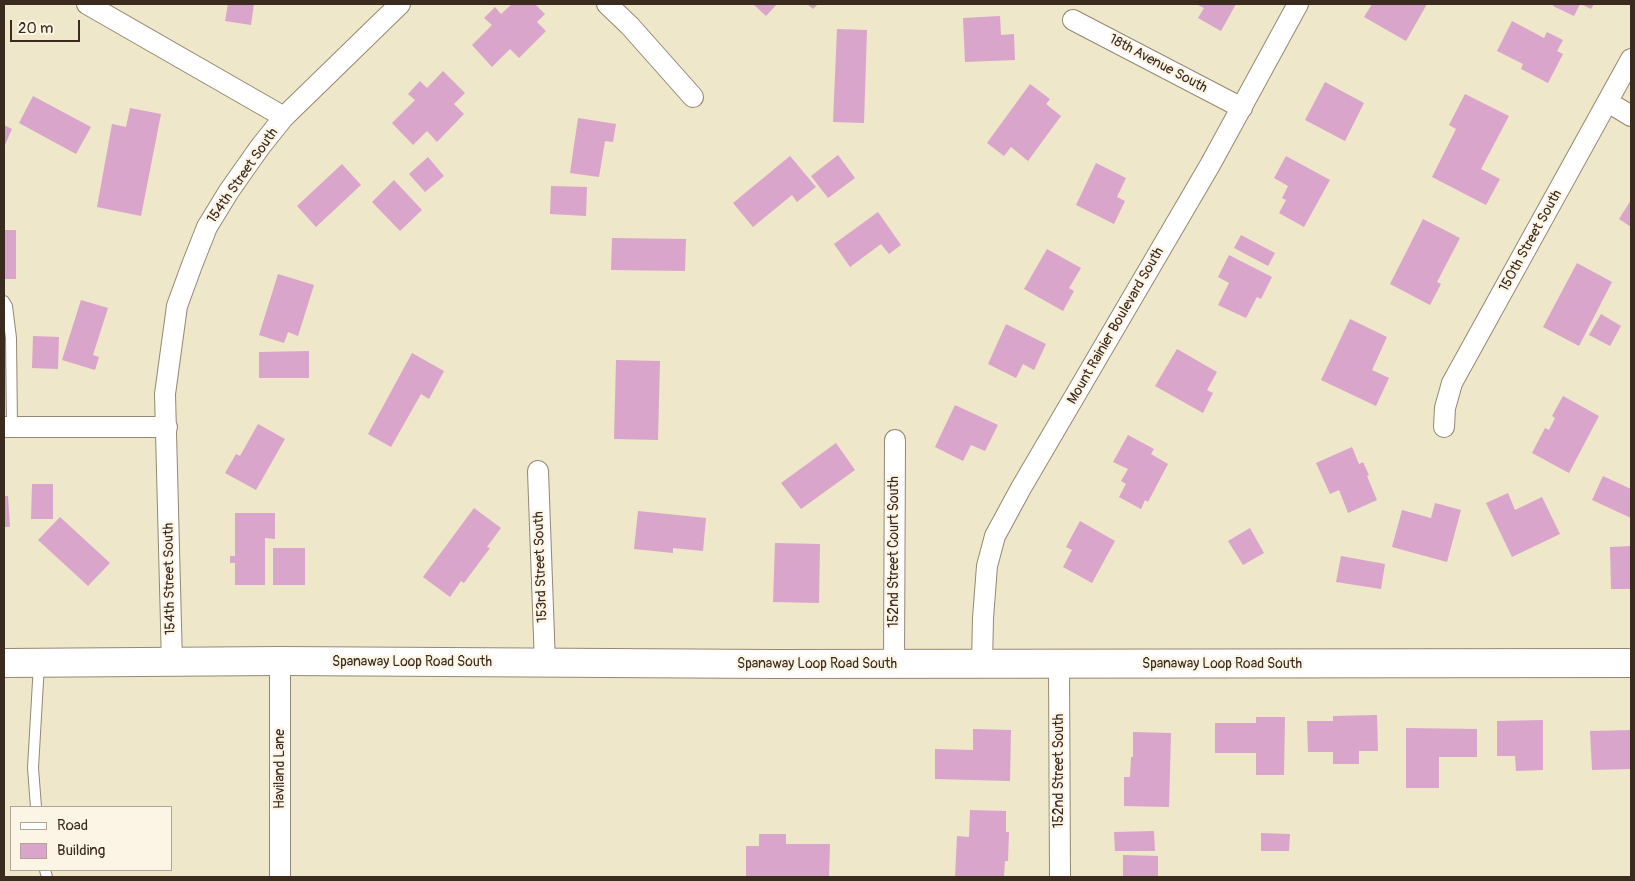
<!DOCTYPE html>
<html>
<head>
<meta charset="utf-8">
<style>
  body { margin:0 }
  #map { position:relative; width:1635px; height:881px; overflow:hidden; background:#eee7c9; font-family:Pangolin,sans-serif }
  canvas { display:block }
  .frame { position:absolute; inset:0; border:5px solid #3b2a1e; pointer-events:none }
  .legend { position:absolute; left:10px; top:806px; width:162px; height:65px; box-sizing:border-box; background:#fcf5e5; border:1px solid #afa495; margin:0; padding:6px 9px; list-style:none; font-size:15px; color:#3b2a1e }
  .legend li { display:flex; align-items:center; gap:10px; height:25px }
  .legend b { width:25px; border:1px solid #afa495 }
  .scale { position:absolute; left:10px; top:20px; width:70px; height:22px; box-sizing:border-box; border:2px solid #3b2a1e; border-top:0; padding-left:6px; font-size:15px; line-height:18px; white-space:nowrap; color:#3b2a1e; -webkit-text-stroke:4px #fcf5e5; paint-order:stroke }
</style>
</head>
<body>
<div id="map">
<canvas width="1635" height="881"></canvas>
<div class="frame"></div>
<ul class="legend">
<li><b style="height:6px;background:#fff"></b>Road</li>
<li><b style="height:14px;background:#d9a5cb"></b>Building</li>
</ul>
<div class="scale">20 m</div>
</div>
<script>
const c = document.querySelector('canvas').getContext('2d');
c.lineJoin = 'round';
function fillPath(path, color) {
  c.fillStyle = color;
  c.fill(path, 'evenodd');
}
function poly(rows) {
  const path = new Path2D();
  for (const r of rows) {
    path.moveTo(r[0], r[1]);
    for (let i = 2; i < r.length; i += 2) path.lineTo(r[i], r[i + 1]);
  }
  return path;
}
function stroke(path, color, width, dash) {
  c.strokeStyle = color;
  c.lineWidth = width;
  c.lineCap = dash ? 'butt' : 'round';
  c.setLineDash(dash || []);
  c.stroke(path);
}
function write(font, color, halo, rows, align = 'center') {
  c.font = font + ' Pangolin,sans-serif';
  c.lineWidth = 4.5;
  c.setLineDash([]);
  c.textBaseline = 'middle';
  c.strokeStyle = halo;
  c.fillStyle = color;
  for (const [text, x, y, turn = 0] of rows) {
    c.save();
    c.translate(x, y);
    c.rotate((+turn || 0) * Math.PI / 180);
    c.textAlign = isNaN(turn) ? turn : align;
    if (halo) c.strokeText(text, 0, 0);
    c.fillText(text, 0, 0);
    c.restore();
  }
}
const building = poly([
  [228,4,254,4,251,25,225,21],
  [512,4,535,4,545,14,537,22,546,31,519,58,510,49,492,67,472,45,492,25,484,18,495,7,501,14],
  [753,4,777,4,766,16],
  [807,4,818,4,813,9],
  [1196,4,1236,4,1221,31,1198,18,1204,8],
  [1372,4,1427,4,1406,41,1364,17],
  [1554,4,1580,4,1574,16,1553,6],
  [1581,4,1594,4,1591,9],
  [1000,16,1001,35,1014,34,1015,60,965,62,963,18],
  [1512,21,1544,38,1547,32,1563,40,1557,51,1563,54,1548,83,1521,69,1523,64,1497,51],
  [837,29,867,30,864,123,833,122],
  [443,71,465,93,454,104,464,114,437,142,427,131,413,145,392,123,415,100,408,94,420,81,427,88],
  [1325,82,1364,103,1345,141,1305,120],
  [1030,84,1050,99,1046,104,1061,116,1028,161,1011,147,1004,156,987,143],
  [1465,94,1509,116,1481,169,1500,179,1486,205,1432,177,1456,129,1449,125],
  [33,96,91,127,76,154,19,123],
  [130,108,161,114,141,216,97,207,112,124,126,127],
  [578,118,616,124,613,142,605,141,599,177,570,173],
  [4,125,12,129,4,147],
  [838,155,855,178,828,198,811,176],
  [790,156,816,187,797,202,792,195,753,227,733,203],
  [1286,156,1330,180,1304,227,1279,213,1286,200,1282,198,1288,186,1274,178],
  [428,157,444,176,425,192,409,174],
  [1096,163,1126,178,1117,197,1125,201,1114,224,1076,205],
  [342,164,361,185,316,227,297,206],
  [394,180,422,210,400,231,372,202],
  [551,186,587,187,586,216,550,214],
  [1631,200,1631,227,1619,219],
  [878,212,901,245,889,254,881,244,850,267,834,244],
  [1423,219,1460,238,1437,282,1441,284,1430,305,1390,284],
  [4,230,16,230,16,279,4,279],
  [1241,235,1275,253,1268,266,1234,248],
  [612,238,686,239,685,271,611,270],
  [1047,249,1081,268,1069,288,1074,291,1063,311,1024,289],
  [1229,255,1272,277,1261,299,1257,297,1246,318,1218,305,1229,283,1218,277],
  [1577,263,1612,282,1579,346,1543,327],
  [278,274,314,285,298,336,288,332,284,343,259,335],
  [81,300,108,308,93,355,99,357,95,370,62,360],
  [1601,314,1621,326,1610,346,1589,335],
  [1350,319,1387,337,1372,370,1389,378,1376,406,1321,380],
  [1006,324,1046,344,1034,370,1023,364,1016,378,988,364],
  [33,336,59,337,58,369,32,368],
  [1177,349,1217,372,1207,390,1213,393,1203,413,1155,386],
  [309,351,309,378,259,378,259,352],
  [412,353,444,371,429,399,421,394,391,447,368,434],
  [616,360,660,361,658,440,614,439],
  [1563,396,1599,416,1569,473,1532,453,1545,428,1549,430,1555,418,1552,416],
  [955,405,998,425,985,451,971,445,963,461,935,447],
  [258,424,285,439,256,490,225,473,236,454,240,456],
  [1128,435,1154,449,1151,454,1168,464,1148,502,1145,500,1141,509,1119,497,1126,484,1121,481,1128,469,1113,462],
  [836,443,855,470,801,509,781,483],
  [1352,447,1359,464,1363,462,1369,475,1367,476,1377,500,1348,513,1339,490,1330,494,1316,463],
  [1603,476,1631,489,1631,518,1592,500],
  [32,484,53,484,53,519,31,519],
  [1508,493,1515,510,1542,497,1560,534,1512,557,1486,503],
  [4,496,8,496,10,527,4,527],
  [1435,503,1461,510,1447,562,1392,547,1402,510,1431,518],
  [474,508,501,528,487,547,490,548,464,583,461,581,450,597,423,577],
  [638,511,706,518,703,551,673,548,673,553,634,549],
  [235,513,275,513,275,539,265,538,265,585,235,585,235,563,230,563,230,556,235,556],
  [60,517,110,563,88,586,38,540],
  [1080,521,1115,541,1092,583,1063,567,1072,550,1066,547],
  [1250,528,1264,553,1243,565,1228,541],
  [775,543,820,544,819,603,773,602],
  [1631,546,1631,589,1611,589,1610,547],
  [273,548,305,548,305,585,273,585],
  [1341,556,1385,564,1381,589,1336,582],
  [1377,715,1378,751,1359,751,1359,764,1333,764,1333,752,1308,752,1307,721,1333,721,1333,716],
  [1256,717,1285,717,1284,775,1256,775,1256,753,1215,753,1215,723,1256,723],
  [1543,720,1543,770,1516,771,1515,756,1497,756,1497,721],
  [1406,728,1477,729,1477,757,1439,757,1439,788,1406,788],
  [973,729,1011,730,1010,781,935,779,935,749,973,750],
  [1631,730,1631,769,1592,770,1590,731],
  [1133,732,1171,733,1169,807,1124,806,1124,777,1130,777,1131,757,1133,757],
  [970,810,1006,811,1006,832,1009,832,1008,861,1005,861,1004,877,955,877,957,836,969,837],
  [1154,831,1155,851,1115,851,1114,832],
  [1261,833,1290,834,1289,851,1261,851],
  [759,834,786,834,786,844,830,844,829,877,746,876,746,846,759,846],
  [1123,855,1158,856,1158,877,1123,877]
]);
const service = poly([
  [4,301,7,306,11,338,12,427],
  [36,807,33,768,39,664],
  [45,870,47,877]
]);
const minor = poly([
  [87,4,284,117],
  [607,4,630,26,693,97],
  [1073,20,1242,108],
  [1608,102,1631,116],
  [4,427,167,427],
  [1444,427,1445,408,1452,383,1631,59],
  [538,471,545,664],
  [280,661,280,877],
  [172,663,165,394,177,306,192,265,207,227,229,191,260,147,284,117,400,4],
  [894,664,895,440],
  [982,664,983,618,987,566,995,536,1021,488,1210,165,1298,4],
  [1059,664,1060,877]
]);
const primary = poly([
  [4,663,280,661,773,664,1631,663]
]);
const streetNames = [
  ["18th Avenue South",1158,64,28],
  ["154th Street South",243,176,-55],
  ["150th Street South",1531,241,-61],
  ["Mount Rainier Boulevard South",1116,326,-60],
  ["152nd Street Court South",894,552,-90],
  ["153rd Street South",541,567,-92],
  ["154th Street South",170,579,-91],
  ["Spanaway Loop Road South",412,662],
  ["Spanaway Loop Road South",817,664],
  ["Spanaway Loop Road South",1222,664],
  ["Haviland Lane",280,769,-90],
  ["152nd Street South",1059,771,-90]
];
fillPath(building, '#d9a5cb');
stroke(service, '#948874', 12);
stroke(minor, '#948874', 22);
stroke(primary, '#948874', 30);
stroke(service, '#fff', 10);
stroke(minor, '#fff', 20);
stroke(primary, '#fff', 28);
write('14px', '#3b2a1e', '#fcf5e5', streetNames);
</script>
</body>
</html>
